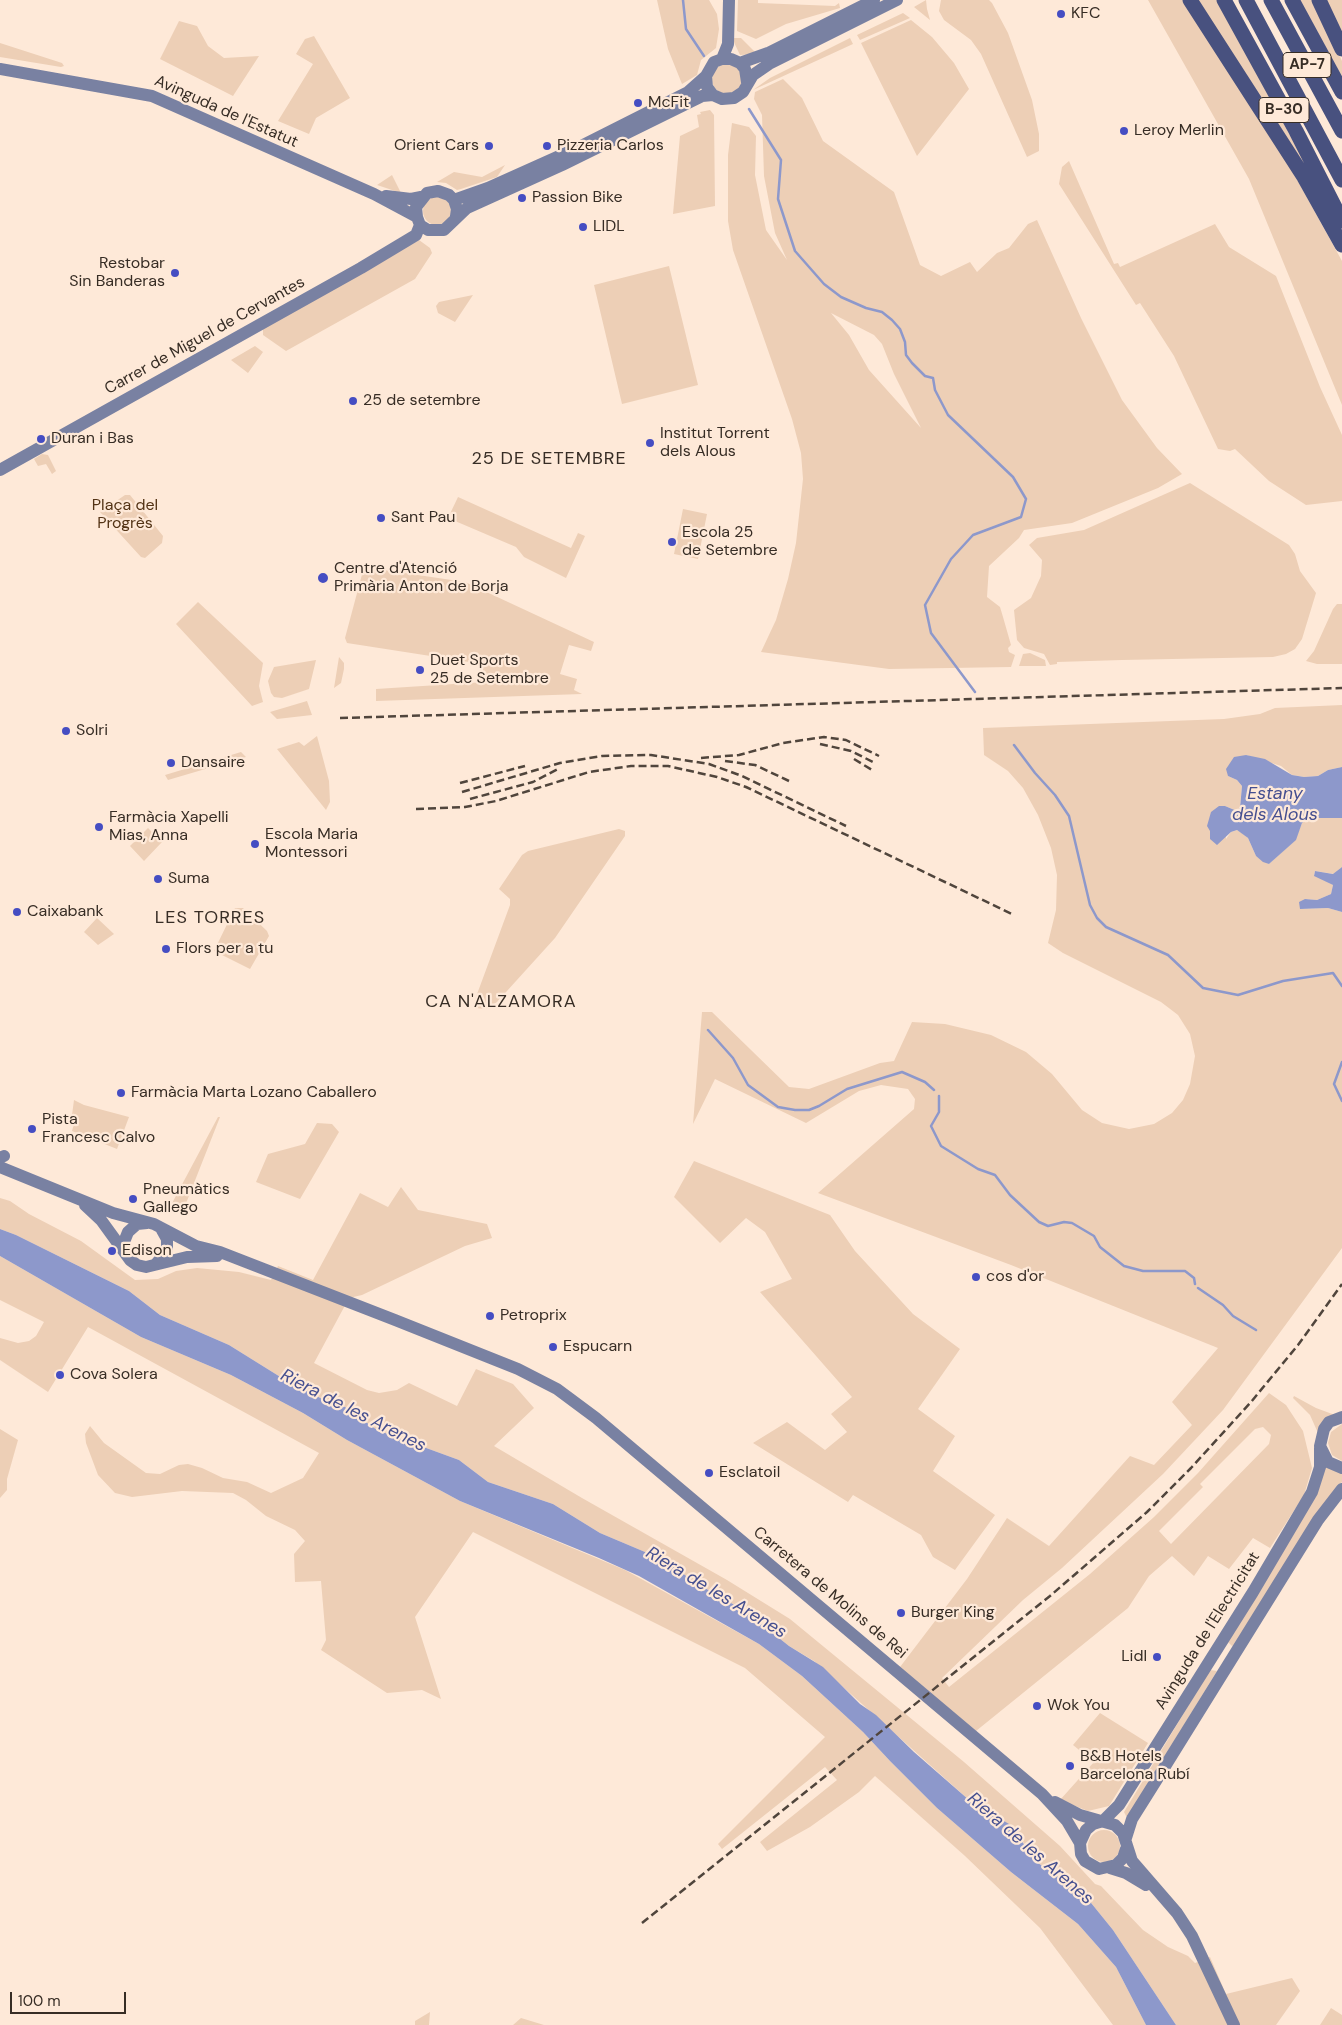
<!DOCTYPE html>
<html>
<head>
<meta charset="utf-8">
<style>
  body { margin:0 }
  #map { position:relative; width:1342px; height:2025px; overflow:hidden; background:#fee9d8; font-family:"DM Sans",sans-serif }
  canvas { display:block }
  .scale { position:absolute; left:10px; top:1992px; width:116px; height:22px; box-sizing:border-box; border:2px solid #372d25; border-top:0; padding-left:6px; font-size:15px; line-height:18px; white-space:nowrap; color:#372d25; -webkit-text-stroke:4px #fee9d8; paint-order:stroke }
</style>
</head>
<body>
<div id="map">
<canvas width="1342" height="2025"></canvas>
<div class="scale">100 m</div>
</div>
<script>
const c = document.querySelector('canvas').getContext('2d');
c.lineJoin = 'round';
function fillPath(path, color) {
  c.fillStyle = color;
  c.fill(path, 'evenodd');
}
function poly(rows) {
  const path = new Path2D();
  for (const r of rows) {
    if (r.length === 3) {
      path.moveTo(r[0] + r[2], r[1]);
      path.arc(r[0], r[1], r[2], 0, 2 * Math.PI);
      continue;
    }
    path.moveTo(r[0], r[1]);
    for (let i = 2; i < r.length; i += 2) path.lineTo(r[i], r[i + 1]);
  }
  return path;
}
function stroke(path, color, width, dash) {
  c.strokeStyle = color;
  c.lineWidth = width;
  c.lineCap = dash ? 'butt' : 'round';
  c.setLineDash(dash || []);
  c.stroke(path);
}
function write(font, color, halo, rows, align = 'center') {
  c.font = font + ' "DM Sans",sans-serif';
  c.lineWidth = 4.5;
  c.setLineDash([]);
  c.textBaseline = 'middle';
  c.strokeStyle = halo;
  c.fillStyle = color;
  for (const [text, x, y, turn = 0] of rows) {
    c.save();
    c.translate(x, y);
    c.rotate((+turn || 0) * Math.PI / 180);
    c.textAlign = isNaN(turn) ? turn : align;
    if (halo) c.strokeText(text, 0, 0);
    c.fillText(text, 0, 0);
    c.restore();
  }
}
const green = poly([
  [657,0,709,0,717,14,719,29,716,48,701,60,697,75,682,84,668,49],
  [738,0,758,0,758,3,835,6,839,3,840,8,786,24,756,39,737,31],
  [926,0,927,9,930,20,914,7],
  [941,0,989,0,992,3,1008,33,1032,100,1039,134,1039,151,1027,157,981,54,971,40,944,20,939,11],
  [1148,0,1185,0,1284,156,1342,261,1342,405,1249,179],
  [1197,0,1217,0,1336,221],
  [1300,0,1314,0,1342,61,1342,77],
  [1326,0,1342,0,1342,33],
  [903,13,910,18,860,40,857,35],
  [911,20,932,37,954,63,969,89,917,156,861,43],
  [179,21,197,26,208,46,224,58,259,56,233,96,160,59],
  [314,36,350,98,316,118,309,134,278,121,313,64,296,54,305,39],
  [732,38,741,38,757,54,740,55],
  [850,38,853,44,753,90,770,78],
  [0,43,62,63,64,66,61,67,0,57],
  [727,79,15],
  [783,79,802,98,823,141,894,192,920,265,941,276,970,262,977,272,997,253,1009,248,1028,224,1037,220,1081,318,1122,400,1157,448,1182,474,1158,488,1072,523,1024,530,1019,538,989,566,987,597,1000,607,1003,617,1011,645,1008,648,1009,652,1015,655,1011,667,889,669,761,652,776,620,788,579,796,543,803,479,801,453,792,419,733,250,728,221,728,155,732,123,749,127,756,136,755,175,766,230,787,260,775,233,764,176,762,115,754,99,755,92],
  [831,313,874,335,882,344,894,374,921,428,869,370,849,335],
  [710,110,714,115,715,206,673,214,680,136,699,127,697,115,701,114,700,112],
  [1069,161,1114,264,1118,263,1120,267,1215,224,1229,247,1276,276,1320,387,1342,435,1342,501,1306,505,1269,481,1235,449,1230,451,1218,449,1174,356,1140,303,1136,305,1059,184,1062,167],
  [505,165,497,177,461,189,457,190,446,183,437,182,454,172,482,177],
  [392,175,401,193,377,185],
  [437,211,14],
  [419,240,430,248,432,253,415,279,286,351,263,335,263,327],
  [669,266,698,385,622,404,594,285],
  [473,295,455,322,438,313,436,306,439,302],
  [255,346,263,352,248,373,231,360],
  [42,454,48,455,56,471,52,474,46,464,38,466,34,459],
  [1190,483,1289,545,1295,554,1300,571,1316,593,1302,639,1295,649,1286,654,1273,657,1122,660,1057,662,1057,664,1050,665,1044,654,1024,648,1017,640,1014,610,1031,598,1041,576,1042,560,1029,545,1037,538,1084,530],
  [125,495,130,495,163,536,162,543,145,558,141,557,100,512],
  [458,497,571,548,578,533,585,536,566,578,524,557,516,547,448,518],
  [683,509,707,514,698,559,674,554],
  [364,567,465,582,594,642,591,651,569,645,560,674,577,679,574,690,582,694,376,701,376,689,485,682,485,675,483,675,482,664,347,643,345,638],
  [198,602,263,663,259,686,263,702,252,706,176,624],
  [1337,604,1342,604,1342,664,1317,664,1306,661,1314,651,1333,609],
  [1030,653,1045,660,1046,666,1019,666,1023,654],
  [339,657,344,663,344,669,341,683,334,688],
  [316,660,309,689,282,698,274,697,271,693,268,681,274,667],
  [307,701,312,715,277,719,270,712],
  [1342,705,1342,767,1328,770,1318,776,1304,777,1292,775,1281,766,1246,755,1228,776,1237,780,1242,786,1240,807,1237,811,1225,806,1226,839,1231,832,1237,830,1242,833,1248,838,1256,856,1269,864,1295,840,1302,823,1309,818,1342,818,1342,867,1334,874,1315,871,1314,875,1333,885,1331,894,1317,900,1305,899,1300,909,1328,908,1342,912,1342,1248,1223,1410,1163,1474,1062,1568,1023,1600,942,1678,949,1687,1090,1574,1154,1517,1198,1473,1269,1393,1286,1405,1303,1431,1312,1468,1304,1495,1270,1548,1253,1538,1229,1569,1208,1556,1194,1576,1172,1556,1149,1576,1128,1608,976,1731,900,1667,967,1579,1007,1518,1049,1546,1130,1456,1154,1465,1192,1425,1172,1402,1218,1348,1011,1265,818,1193,914,1109,915,1099,908,1089,881,1085,859,1091,806,1123,715,1079,693,1124,702,1012,712,1012,789,1087,809,1089,880,1063,894,1061,912,1022,945,1024,991,1035,1026,1052,1052,1074,1082,1110,1102,1123,1129,1129,1154,1124,1172,1113,1183,1100,1190,1084,1195,1056,1190,1034,1178,1015,1161,1002,1063,953,1048,943,1056,910,1057,875,1051,848,1038,815,1023,788,1008,771,984,755,983,728,1224,719,1260,714,1275,708],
  [1263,1427,1271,1435,1269,1444,1171,1544,1159,1531,1203,1487,1200,1484,1255,1429],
  [317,736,329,781,330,802,326,810,277,749,299,742,304,746],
  [241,752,246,757,168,780,165,775],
  [148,828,162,842,144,861,130,846],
  [619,829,625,831,625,836,555,938,497,1002,486,1009,475,1008,473,1005,510,905,510,899,499,889,522,855,528,851],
  [235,908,243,908,267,931,269,936,250,969,214,951],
  [97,918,114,934,98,945,84,932],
  [74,1100,84,1105,129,1117,117,1149,72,1131,76,1116,72,1115],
  [218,1117,220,1117,183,1211,170,1207],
  [317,1123,332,1124,339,1132,300,1199,256,1182,268,1154,305,1144],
  [694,1161,830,1215,855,1251,913,1314,960,1349,918,1409,955,1436,933,1471,995,1515,955,1570,933,1557,921,1535,853,1495,848,1502,753,1443,787,1422,825,1450,847,1432,831,1414,852,1397,760,1292,792,1279,765,1232,746,1218,720,1243,674,1197],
  [401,1187,418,1210,487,1224,492,1238,465,1246,362,1295,349,1298,314,1363,367,1390,379,1393,397,1390,409,1383,457,1406,476,1369,513,1384,534,1408,494,1446,582,1498,727,1580,790,1619,964,1762,1060,1846,1095,1884,1101,1886,1143,1930,1168,1947,1188,1956,1195,1963,1210,1957,1226,1994,1292,1978,1300,1991,1276,2025,1176,2025,1113,1930,1083,1893,1038,1863,1018,1835,997,1816,969,1800,814,1661,789,1646,745,1611,696,1583,664,1560,600,1533,553,1504,488,1482,459,1460,377,1430,345,1407,328,1402,282,1378,229,1345,160,1315,129,1291,16,1235,0,1229,0,1198,10,1201,29,1214,81,1241,135,1280,158,1279,176,1271,197,1268,239,1272,271,1280,278,1266,313,1280,360,1193,388,1207],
  [0,1256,141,1337,231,1375,303,1413,347,1440,460,1501,625,1570,759,1644,802,1676,863,1732,890,1761,937,1808,1011,1872,1078,1924,1116,1967,1146,2025,1113,2025,1040,1928,965,1856,875,1776,859,1792,810,1827,767,1851,760,1842,837,1780,825,1767,722,1849,718,1844,825,1737,745,1668,473,1532,415,1617,441,1699,422,1690,387,1693,321,1650,326,1640,321,1581,295,1582,294,1554,305,1541,295,1530,266,1516,246,1500,233,1493,182,1491,132,1497,115,1493,98,1475,86,1443,85,1434,90,1426,104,1443,146,1473,160,1474,179,1465,188,1464,202,1468,223,1478,247,1482,271,1493,303,1478,319,1453,88,1327,48,1392,0,1360,0,1338,18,1343,29,1341,36,1336,44,1322,0,1300],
  [1294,1396,1316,1408,1335,1415,1318,1433,1310,1415,1293,1398],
  [1342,1424,1342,1461,1332,1455,1328,1443,1331,1432],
  [0,1429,18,1440,7,1479,7,1490,0,1498],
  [1323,1464,1342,1472,1342,1482,1334,1491,1235,1645,1232,1646,1228,1642],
  [1210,1670,1217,1671,1128,1816,1126,1816,1124,1812],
  [1100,1713,1148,1743,1109,1806,1088,1811,1060,1800,1094,1762,1073,1745],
  [1104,1846,16],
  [1331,2008,1342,2015,1342,2025,1320,2025],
  [430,2012,429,2025,415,2025,415,2021],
  [521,2018,544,2025,513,2025]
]);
const water = poly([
  [1246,755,1265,759,1292,775,1304,777,1318,776,1328,770,1342,767,1342,818,1309,818,1302,823,1296,840,1269,864,1263,862,1256,856,1248,838,1237,830,1231,832,1217,845,1210,839,1210,831,1207,826,1211,812,1219,806,1225,806,1237,811,1240,808,1242,786,1237,780,1228,776,1226,769,1234,757],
  [1342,867,1342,912,1328,908,1300,909,1299,902,1305,899,1317,900,1331,894,1333,885,1314,876,1315,871,1333,874],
  [0,1229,16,1235,129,1291,160,1315,229,1345,282,1378,328,1402,345,1407,377,1430,459,1460,488,1482,553,1504,600,1533,664,1560,696,1583,745,1611,789,1646,823,1667,860,1704,876,1715,914,1752,969,1800,1009,1824,1038,1863,1083,1893,1113,1930,1176,2025,1146,2025,1116,1967,1078,1924,1011,1872,937,1808,890,1761,863,1732,802,1676,759,1644,639,1576,599,1558,460,1501,347,1440,303,1413,231,1375,141,1337,0,1256]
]);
const stream = poly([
  [683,0,686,29,704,56],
  [749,109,781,160,778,199,795,251,824,284,841,297,866,308,882,312,892,320,900,329,905,342,906,355,912,363,925,376,933,378,935,390,948,415,1013,477,1026,499,1021,517,973,535,951,559,925,605,931,633,975,692],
  [1014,745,1035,773,1055,795,1069,816,1090,905,1097,918,1106,927,1168,955,1203,988,1238,995,1283,981,1333,973,1342,986],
  [708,1030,733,1058,748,1085,778,1107,795,1110,809,1110,819,1106,847,1089,902,1072,925,1082,934,1090],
  [1342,1062,1334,1084,1342,1101],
  [939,1096,939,1112,931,1126,941,1146,978,1169,995,1175,1010,1195,1039,1222,1048,1226,1064,1222,1072,1223,1094,1236,1100,1247,1124,1266,1143,1271,1185,1271,1194,1278,1195,1284],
  [1198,1288,1223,1305,1233,1316,1256,1330]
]);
const secondary = poly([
  [722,59,728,44,729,0],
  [740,63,768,53,874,0],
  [0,69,152,96,374,194,417,217],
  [747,82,745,69,740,63,731,59,722,59,714,62,706,76,707,87,713,95,722,99,734,98,743,92,753,75,769,64,897,0],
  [386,196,411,199,421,197],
  [454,200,488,188,575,149,688,92,706,76],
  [456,216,457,209,454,200,449,195,438,191,427,193,416,207,417,217,420,225,428,230,444,230,467,208,562,165,702,96,713,95],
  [0,470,361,268,416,235,420,225],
  [0,1158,4,1156],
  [0,1167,113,1213,154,1224,196,1246,220,1252,395,1320,518,1369,557,1389,596,1418,1042,1794,1067,1821,1080,1843],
  [85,1205,101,1220,130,1260,137,1265,146,1267,187,1257,217,1256],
  [124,1251,124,1242,128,1232,137,1224,147,1223],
  [156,1264,167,1251,167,1239,162,1230],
  [1342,1417,1329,1422,1324,1429,1320,1446,1328,1462,1342,1468],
  [1055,1802,1080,1815,1115,1825,1123,1833,1132,1861,1177,1913,1192,1936,1234,2025],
  [1126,1838,1132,1819,1154,1784,1318,1520,1342,1489],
  [1126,1849,1123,1858,1116,1865,1099,1869,1085,1861,1081,1854,1080,1843,1086,1830,1093,1824,1103,1821,1119,1805,1253,1592,1312,1492,1320,1467,1320,1448],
  [1110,1868,1126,1873,1146,1885]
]);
const highway = poly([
  [1190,0,1304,177,1342,245],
  [1224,0,1296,131,1342,221],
  [1246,0,1342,180],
  [1271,0,1342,131],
  [1292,0,1342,92],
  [1319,0,1342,49]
]);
const rail = poly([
  [340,718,1342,688],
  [820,744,851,751,875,763],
  [701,758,739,755,783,743,824,737,846,740,879,756],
  [854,759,872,770],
  [725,761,755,765,789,781],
  [460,783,525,766],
  [462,792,560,763,602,756,651,755,709,764,742,776,846,826],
  [470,799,533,782,560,768],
  [416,809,465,807,496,801,589,772,631,766,668,766,717,777,746,787,1012,914],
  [642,1923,1050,1596,1147,1512,1191,1468,1251,1402,1298,1345,1342,1284]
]);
const markers = [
  [1061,14,5,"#454dc2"],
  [638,103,5,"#454dc2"],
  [1124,131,5,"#454dc2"],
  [489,146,5,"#454dc2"],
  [547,146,5,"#454dc2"],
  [522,198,5,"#454dc2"],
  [583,227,5,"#454dc2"],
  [175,273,5,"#454dc2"],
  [353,401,5,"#454dc2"],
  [41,439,5,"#454dc2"],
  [650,443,5,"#454dc2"],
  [381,518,5,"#454dc2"],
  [672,542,5,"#454dc2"],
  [323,578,6,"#454dc2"],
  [420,670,5,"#454dc2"],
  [66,731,5,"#454dc2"],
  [171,763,5,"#454dc2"],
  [99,827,5,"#454dc2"],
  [255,844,5,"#454dc2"],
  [158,879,5,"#454dc2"],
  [17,912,5,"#454dc2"],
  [166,949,5,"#454dc2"],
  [121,1093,5,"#454dc2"],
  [32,1129,5,"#454dc2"],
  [133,1199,5,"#454dc2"],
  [112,1251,5,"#454dc2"],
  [976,1277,5,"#454dc2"],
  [490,1316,5,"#454dc2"],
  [553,1347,5,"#454dc2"],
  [60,1375,5,"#454dc2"],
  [709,1473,5,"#454dc2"],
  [901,1613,5,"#454dc2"],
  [1157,1657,5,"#454dc2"],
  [1037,1706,5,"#454dc2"],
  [1070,1766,5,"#454dc2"]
];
const shields = [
  [1307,65,48],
  [1284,110,50]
];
const shieldNames = [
  ["AP-7",1307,65],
  ["B-30",1284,110]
];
const poiNames = [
  ["KFC",1071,14],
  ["McFit",648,103],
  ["Leroy Merlin",1134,131],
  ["Orient Cars",479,146,"right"],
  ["Pizzeria Carlos",557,146],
  ["Passion Bike",532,198],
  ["LIDL",593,227],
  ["Restobar",165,264,"right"],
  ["Sin Banderas",165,282,"right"],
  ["25 de setembre",363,401],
  ["Institut Torrent",660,434],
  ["dels Alous",660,452],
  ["Duran i Bas",51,439],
  ["Sant Pau",391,518],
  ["Escola 25",682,533],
  ["de Setembre",682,551],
  ["Centre d'Atenció",334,569],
  ["Primària Anton de Borja",334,587],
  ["Duet Sports",430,661],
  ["25 de Setembre",430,679],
  ["Solri",76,731],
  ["Dansaire",181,763],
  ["Farmàcia Xapelli",109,818],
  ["Mias, Anna",109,836],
  ["Escola Maria",265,835],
  ["Montessori",265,853],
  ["Suma",168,879],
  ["Caixabank",27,912],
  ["Flors per a tu",176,949],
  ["Farmàcia Marta Lozano Caballero",131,1093],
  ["Pista",42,1120],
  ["Francesc Calvo",42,1138],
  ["Pneumàtics",143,1190],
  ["Gallego",143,1208],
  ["Edison",122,1251],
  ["cos d'or",986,1277],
  ["Petroprix",500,1316],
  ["Espucarn",563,1347],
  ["Cova Solera",70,1375],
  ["Esclatoil",719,1473],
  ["Burger King",911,1613],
  ["Lidl",1147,1657,"right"],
  ["Wok You",1047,1706],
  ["B&B Hotels",1080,1757],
  ["Barcelona Rubí",1080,1775]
];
const streetNames = [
  ["Avinguda de l'Estatut",226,112,24],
  ["Carrer de Miguel de Cervantes",205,336,-29],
  ["Carretera de Molins de Rei",830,1593,40],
  ["Avinguda de l'Electricitat",1208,1631,-58]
];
const parkNames = [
  ["Plaça del",125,506],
  ["Progrès",125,524]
];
const neighbourhoodNames = [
  ["25 DE SETEMBRE",549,459],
  ["LES TORRES",210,918],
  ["CA N'ALZAMORA",501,1002]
];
const waterNames = [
  ["Estany",1275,794],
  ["dels Alous",1275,815],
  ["Riera de les Arenes",353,1411,27],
  ["Riera de les Arenes",716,1593,31],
  ["Riera de les Arenes",1030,1849,41]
];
fillPath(green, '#edcfb6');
fillPath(water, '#8d98cb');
stroke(stream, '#8d98cb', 2.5);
stroke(secondary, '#7981a2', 12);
stroke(highway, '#48517f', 15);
stroke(rail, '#50453c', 2.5, [8, 4]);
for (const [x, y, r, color] of markers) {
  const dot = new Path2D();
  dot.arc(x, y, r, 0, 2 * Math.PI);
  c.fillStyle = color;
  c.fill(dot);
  stroke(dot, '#fee9d8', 2);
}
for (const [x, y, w] of shields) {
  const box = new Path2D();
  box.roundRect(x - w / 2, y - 12.5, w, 25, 4);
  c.fillStyle = '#fee9d8';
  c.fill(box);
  stroke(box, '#372d25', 1);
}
write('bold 15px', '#372d25', null, shieldNames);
write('16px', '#372d25', '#fee9d8', poiNames, 'left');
write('16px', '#372d25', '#fee9d8', streetNames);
write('16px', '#533315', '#fee9d8', parkNames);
c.letterSpacing = '1px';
write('18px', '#372d25', '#fee9d8', neighbourhoodNames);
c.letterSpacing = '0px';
write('italic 18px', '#454f90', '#fee9d8', waterNames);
</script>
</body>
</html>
